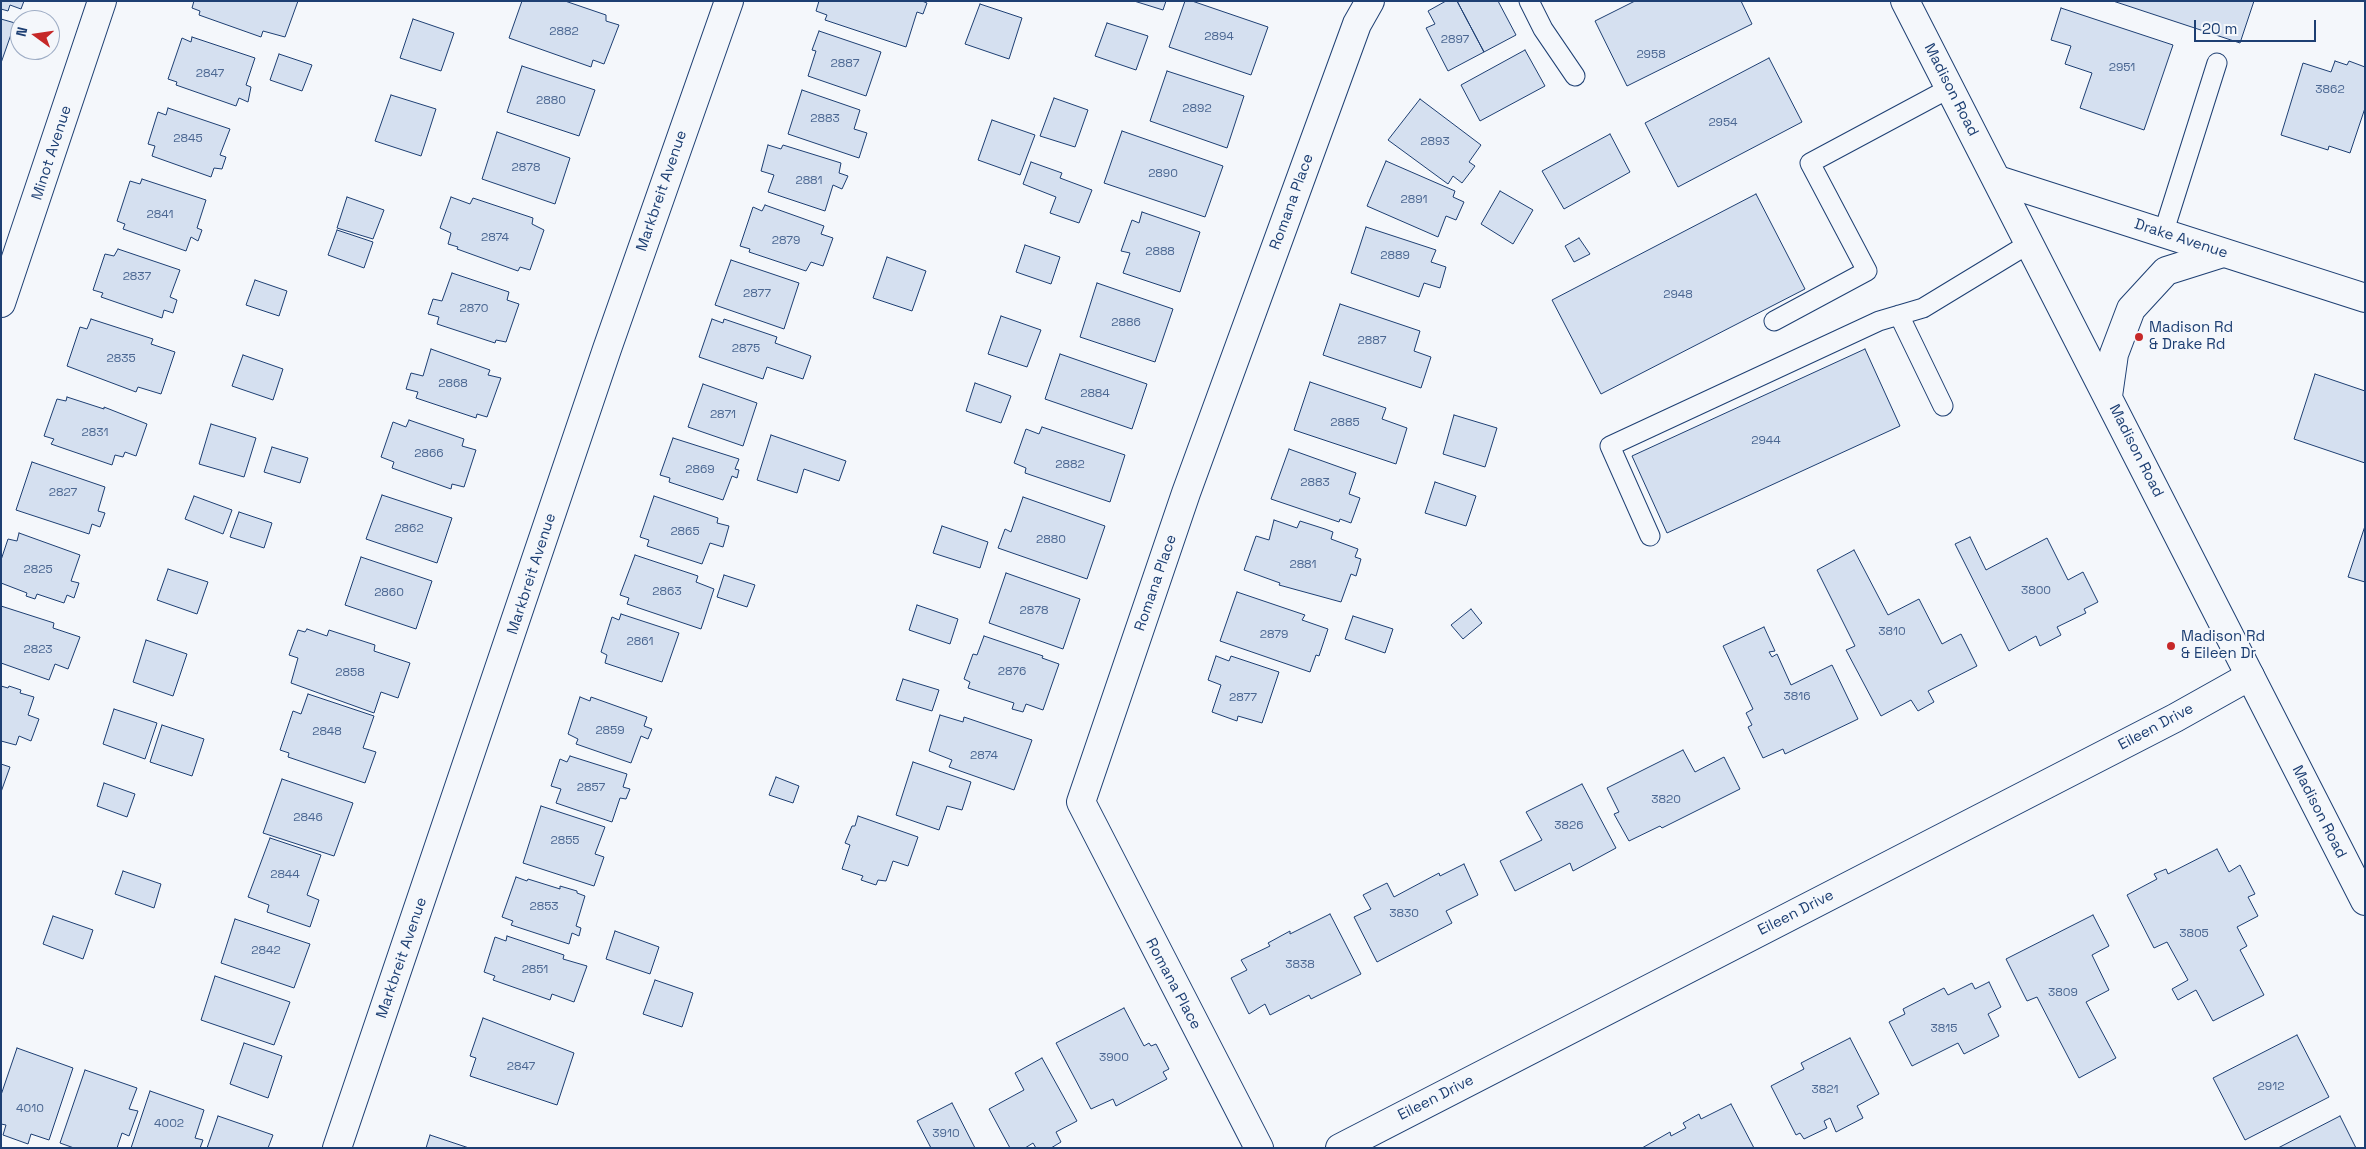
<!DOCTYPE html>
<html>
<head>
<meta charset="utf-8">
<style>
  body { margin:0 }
  #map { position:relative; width:2366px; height:1149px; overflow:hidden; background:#f4f7fb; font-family:"Space Grotesk",sans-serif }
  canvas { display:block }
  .frame { position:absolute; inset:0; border:2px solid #1d3f73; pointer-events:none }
  .north { position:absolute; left:10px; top:10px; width:50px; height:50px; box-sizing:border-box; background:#f4f7fb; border:1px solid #9eadc5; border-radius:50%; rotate:284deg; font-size:14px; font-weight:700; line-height:20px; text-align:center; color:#1d3f73 }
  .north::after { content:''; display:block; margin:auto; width:18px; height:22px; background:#c62828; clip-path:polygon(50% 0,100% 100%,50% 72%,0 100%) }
  .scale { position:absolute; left:2194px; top:20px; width:122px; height:22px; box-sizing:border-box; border:2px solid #1d3f73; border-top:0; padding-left:6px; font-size:15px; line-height:18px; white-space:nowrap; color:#1d3f73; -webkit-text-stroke:4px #f4f7fb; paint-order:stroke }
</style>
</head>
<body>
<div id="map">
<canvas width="2366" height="1149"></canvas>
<div class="frame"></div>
<div class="north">N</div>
<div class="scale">20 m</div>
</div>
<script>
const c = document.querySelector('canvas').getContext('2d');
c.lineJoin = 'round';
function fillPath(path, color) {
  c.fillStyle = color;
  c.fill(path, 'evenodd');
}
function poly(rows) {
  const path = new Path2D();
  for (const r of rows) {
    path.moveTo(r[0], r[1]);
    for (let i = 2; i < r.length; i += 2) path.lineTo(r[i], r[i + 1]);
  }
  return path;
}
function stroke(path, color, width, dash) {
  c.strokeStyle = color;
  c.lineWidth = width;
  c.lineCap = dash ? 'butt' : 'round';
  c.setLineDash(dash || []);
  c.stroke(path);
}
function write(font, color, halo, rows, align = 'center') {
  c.font = font + ' "Space Grotesk",sans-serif';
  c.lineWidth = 4;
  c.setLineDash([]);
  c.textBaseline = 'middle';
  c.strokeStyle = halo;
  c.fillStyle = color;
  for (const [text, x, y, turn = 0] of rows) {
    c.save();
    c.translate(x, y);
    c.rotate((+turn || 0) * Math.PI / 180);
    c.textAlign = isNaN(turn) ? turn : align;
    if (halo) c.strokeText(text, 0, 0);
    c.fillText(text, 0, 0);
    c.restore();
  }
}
const building = poly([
  [1,1,24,1,21,9,10,5,8,11,1,9,1,1],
  [194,1,298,1,285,37,263,31,261,37,199,15,200,11,192,8,194,1],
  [522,1,565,1,606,15,606,21,619,25,604,64,593,60,591,67,509,38,522,1],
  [819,1,922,1,927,3,923,14,917,12,906,47,825,20,827,15,816,11,819,1],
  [1134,1,1166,1,1163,10,1134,1],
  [1185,1,1192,1,1268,27,1251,75,1169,47,1185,1],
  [1446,1,1457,1,1484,52,1448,71,1426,28,1435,24,1428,11,1446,1],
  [1457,1,1498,1,1516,35,1484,52,1457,1],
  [1635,1,1741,1,1752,24,1627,86,1595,21,1635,1],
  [2113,1,2254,1,2240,43,2113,1],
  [980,4,1022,18,1009,59,965,44,980,4],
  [2061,8,2173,45,2144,130,2080,108,2092,73,2065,64,2071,46,2051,40,2061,8],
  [1,19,15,23,1,63,1,19],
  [413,19,454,33,441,71,400,58,413,19],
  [1107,23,1148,36,1136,70,1095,56,1107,23],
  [819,31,881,52,866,96,808,76,816,51,812,50,819,31],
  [192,37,255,58,246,85,251,87,248,102,239,98,236,106,176,85,177,82,168,79,182,38,191,42,192,37],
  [1525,50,1545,86,1480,121,1461,85,1525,50],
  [279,54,312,65,302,91,270,80,279,54],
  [1769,58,1802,122,1678,187,1645,123,1769,58],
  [2335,61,2347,65,2349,61,2365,67,2365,108,2350,153,2329,146,2328,150,2281,135,2303,63,2331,72,2335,61],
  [522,66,595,90,579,136,507,112,522,66],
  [1167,71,1244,96,1227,148,1150,121,1167,71],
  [802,90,860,110,854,129,867,133,859,158,788,134,802,90],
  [391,95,436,109,421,156,375,141,391,95],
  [1054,98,1088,110,1075,147,1040,136,1054,98],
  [1420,99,1481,145,1469,162,1475,166,1462,183,1453,176,1448,184,1388,140,1420,99],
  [168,108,230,129,220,155,226,157,222,169,214,168,211,177,152,156,155,146,148,144,158,112,166,115,168,108],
  [992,120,1035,135,1020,175,978,160,992,120],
  [1122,131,1223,166,1205,217,1104,183,1122,131],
  [497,132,570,158,555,204,482,179,497,132],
  [1610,134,1630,172,1564,209,1542,171,1610,134],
  [768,145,781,149,783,145,841,163,839,173,848,176,842,189,833,185,825,211,768,192,774,175,761,171,768,145],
  [1386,161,1455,191,1453,197,1464,202,1456,220,1446,216,1438,237,1367,206,1386,161],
  [1031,162,1062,173,1060,178,1092,190,1079,223,1050,213,1056,197,1023,184,1031,162],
  [142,179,206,200,197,228,202,230,198,241,191,237,186,251,123,229,125,224,117,221,130,181,140,184,142,179],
  [1500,191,1533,210,1513,244,1481,224,1500,191],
  [1756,194,1805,289,1601,394,1552,300,1756,194],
  [347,197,384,210,373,239,337,228,347,197],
  [451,197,470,204,473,198,533,218,532,224,544,230,530,270,520,267,518,271,457,249,458,247,448,244,451,233,440,228,451,197],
  [765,205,824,226,821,234,833,238,823,266,811,262,806,271,749,252,750,249,740,246,753,207,762,211,765,205],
  [1142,212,1200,232,1180,292,1123,273,1130,253,1121,251,1132,220,1139,223,1142,212],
  [1366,227,1436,250,1431,262,1446,267,1440,288,1424,283,1419,297,1351,273,1366,227],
  [337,230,373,242,364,268,328,255,337,230],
  [1579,238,1590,254,1574,262,1565,246,1579,238],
  [1025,245,1060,257,1051,284,1016,272,1025,245],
  [118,249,180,270,170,297,177,300,173,313,164,310,162,318,101,297,103,293,93,290,105,254,114,256,118,249],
  [887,257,926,271,912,311,873,298,887,257],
  [731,260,799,283,784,329,715,305,731,260],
  [452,273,509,292,507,300,519,304,506,342,496,340,495,343,437,324,439,317,428,314,433,299,442,301,452,273],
  [255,280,287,291,279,316,246,305,255,280],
  [1097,283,1173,309,1155,362,1080,337,1097,283],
  [1340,304,1420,331,1414,351,1431,357,1421,388,1323,355,1340,304],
  [1001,316,1041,330,1027,367,988,354,1001,316],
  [91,319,153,339,151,344,175,352,161,394,138,387,136,392,67,366,80,327,87,329,91,319],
  [712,319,723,323,724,319,777,337,775,343,811,356,803,379,767,367,763,379,699,357,712,319],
  [431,349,490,370,488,375,501,378,487,417,477,414,476,418,416,398,418,392,406,389,411,373,423,376,431,349],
  [1865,349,1900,426,1667,533,1632,456,1865,349],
  [1060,354,1147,384,1132,429,1045,399,1060,354],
  [243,355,283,369,273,400,232,386,243,355],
  [2315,374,2365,391,2365,463,2294,439,2315,374],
  [1310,382,1386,408,1382,419,1407,428,1396,464,1294,430,1310,382],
  [975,383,1011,396,1001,423,966,411,975,383],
  [703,384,757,403,743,446,688,427,703,384],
  [67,397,104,409,104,407,147,424,136,456,125,452,123,457,115,455,112,465,51,444,54,439,44,436,57,399,66,401,67,397],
  [1454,415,1497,428,1485,467,1443,454,1454,415],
  [409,420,464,439,462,446,476,450,464,487,452,484,451,489,392,468,394,462,381,457,393,422,406,427,409,420],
  [211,424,256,438,244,477,199,464,211,424],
  [1042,427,1125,455,1110,502,1025,473,1026,468,1014,463,1026,429,1039,434,1042,427],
  [771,435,846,461,839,481,804,469,797,493,757,480,771,435],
  [673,438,739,459,735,469,739,470,737,478,732,476,723,500,669,482,670,478,660,475,673,438],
  [272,447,308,458,300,483,264,472,272,447],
  [1289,449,1356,473,1349,494,1360,498,1351,523,1340,519,1339,522,1271,499,1289,449],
  [32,462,105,487,98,511,105,513,100,527,92,524,89,534,16,510,32,462],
  [1435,482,1476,496,1466,526,1425,513,1435,482],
  [382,495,452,518,437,563,366,539,382,495],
  [194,496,232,510,223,534,185,519,194,496],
  [654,496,718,518,717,523,729,526,723,547,710,543,702,564,647,546,649,540,640,537,654,496],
  [1023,497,1105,526,1087,579,998,548,1005,529,1011,532,1023,497],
  [239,512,272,523,264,548,230,537,239,512],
  [1274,520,1297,528,1300,521,1325,529,1333,532,1331,539,1358,549,1355,557,1361,559,1356,576,1351,574,1341,602,1279,585,1280,583,1244,570,1256,536,1269,540,1274,520],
  [942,526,988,542,980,568,933,553,942,526],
  [2365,526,2365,582,2348,577,2365,526],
  [19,533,80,555,71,581,79,583,74,598,67,595,64,603,37,594,35,599,26,596,27,593,1,583,1,560,8,539,17,541,19,533],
  [1970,537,1986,570,2047,538,2068,580,2083,572,2098,602,2084,609,2086,613,2057,627,2061,635,2040,646,2036,636,2009,651,1955,544,1970,537],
  [1854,550,1888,615,1919,599,1942,644,1961,634,1977,666,1928,691,1934,702,1918,711,1911,700,1881,716,1846,650,1855,646,1817,570,1854,550],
  [635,555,698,576,696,582,714,589,701,629,627,604,629,598,620,595,635,555],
  [361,557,432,581,416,629,345,605,361,557],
  [168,569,208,582,197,614,157,600,168,569],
  [1006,573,1080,599,1063,649,989,623,1006,573],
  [724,575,755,585,747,607,717,597,724,575],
  [1237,592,1305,615,1302,620,1328,629,1319,656,1316,655,1310,672,1220,641,1237,592],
  [917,605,958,619,950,644,909,630,917,605],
  [1,606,54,623,53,628,80,637,68,669,55,664,49,680,1,663,1,606],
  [1471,609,1482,623,1463,639,1451,625,1471,609],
  [621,614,679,633,662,682,605,663,607,655,601,652,612,617,619,620,621,614],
  [1353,616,1393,629,1385,653,1345,639,1353,616],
  [1764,627,1775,651,1769,652,1772,657,1777,654,1791,685,1832,665,1858,719,1785,754,1783,749,1763,758,1748,727,1752,725,1746,713,1753,709,1723,646,1764,627],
  [307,629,327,636,329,630,375,645,374,651,410,663,398,698,381,692,374,713,291,683,298,658,289,655,298,630,305,632,307,629],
  [984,636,1043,656,1042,658,1059,664,1043,710,1026,704,1023,712,1012,709,1014,703,968,688,970,682,964,679,973,654,977,655,984,636],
  [146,640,187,654,173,696,133,682,146,640],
  [1216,656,1229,661,1231,656,1279,672,1262,723,1238,716,1237,721,1212,712,1221,685,1208,680,1216,656],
  [903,679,939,690,932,711,896,700,903,679],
  [1,686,8,688,9,686,21,690,20,693,34,697,28,715,39,719,31,741,19,736,16,745,1,741,1,686],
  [308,694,374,716,363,748,376,752,365,783,288,757,289,753,280,750,293,711,301,714,308,694],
  [580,697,590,701,591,697,647,717,644,726,652,729,648,739,641,736,631,763,576,744,578,739,568,734,580,697],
  [114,709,157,723,145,759,103,744,114,709],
  [940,715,963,722,964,717,1032,740,1014,790,949,767,952,760,929,751,940,715],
  [162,725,204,739,192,776,150,762,162,725],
  [1683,750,1695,772,1724,757,1740,789,1662,828,1660,826,1629,841,1614,814,1619,812,1607,788,1683,750],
  [570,756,627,774,623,787,630,789,626,799,620,798,612,822,556,803,561,789,551,786,560,759,567,762,570,756],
  [913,762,971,782,962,810,947,806,939,830,896,815,913,762],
  [1,764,10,767,1,792,1,764],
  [776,777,799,786,793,803,769,795,776,777],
  [282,779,353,803,334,856,263,833,282,779],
  [104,783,135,794,127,817,97,806,104,783],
  [1582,784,1616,848,1573,871,1570,863,1515,891,1500,861,1542,840,1526,812,1582,784],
  [541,806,605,827,595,854,604,857,594,886,523,863,541,806],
  [858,816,918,837,908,866,893,861,886,881,878,880,876,885,861,880,863,876,842,869,850,845,845,843,852,826,855,826,858,816],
  [270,838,321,855,307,895,319,900,310,927,267,912,269,905,248,897,270,838],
  [2217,849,2229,872,2240,865,2255,894,2248,897,2258,916,2237,927,2247,946,2240,950,2264,995,2213,1021,2196,990,2178,1000,2172,989,2188,980,2167,942,2154,948,2127,895,2157,879,2154,874,2166,869,2168,874,2217,849],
  [1464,864,1478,895,1446,911,1452,923,1377,962,1354,917,1371,909,1363,895,1387,883,1394,897,1439,873,1440,876,1464,864],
  [123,871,161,884,154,908,115,894,123,871],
  [516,877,527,881,528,879,560,889,560,886,577,891,577,893,585,896,576,926,581,928,579,936,572,933,569,944,511,925,513,921,502,917,516,877],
  [1330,914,1361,974,1311,999,1309,995,1270,1015,1265,1004,1249,1014,1231,978,1247,970,1241,960,1270,946,1268,943,1290,931,1290,934,1330,914],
  [2093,915,2109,946,2092,955,2109,990,2086,1002,2116,1058,2079,1078,2037,997,2027,1001,2006,959,2093,915],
  [53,916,93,930,83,959,43,944,53,916],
  [235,919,310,944,294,988,221,963,235,919],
  [615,931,659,947,650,974,606,959,615,931],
  [507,936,564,955,563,959,587,966,574,1002,552,994,550,1000,493,980,495,976,484,972,495,937,506,941,507,936],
  [215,976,290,1002,274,1045,201,1020,215,976],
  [655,980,693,993,682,1027,643,1014,655,980],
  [1989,982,2001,1007,1988,1014,1999,1036,1964,1054,1958,1043,1912,1066,1889,1022,1905,1014,1903,1009,1944,988,1948,995,1972,983,1975,989,1989,982],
  [1124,1008,1144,1046,1149,1043,1151,1046,1156,1044,1169,1069,1163,1072,1167,1079,1116,1106,1113,1099,1091,1109,1056,1043,1124,1008],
  [483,1018,574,1053,557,1105,470,1076,476,1058,470,1056,483,1018],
  [2297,1035,2329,1097,2245,1140,2213,1078,2297,1035],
  [1850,1038,1879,1094,1857,1106,1863,1118,1836,1132,1830,1118,1824,1121,1827,1128,1804,1139,1800,1133,1796,1135,1771,1086,1804,1069,1801,1063,1850,1038],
  [244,1043,282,1056,268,1098,230,1084,244,1043],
  [17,1048,73,1068,49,1140,31,1134,28,1144,3,1135,6,1125,1,1124,1,1095,17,1048],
  [1042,1058,1077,1121,1056,1132,1061,1142,1051,1148,1036,1148,1033,1143,1025,1148,1010,1148,989,1109,1024,1090,1015,1073,1042,1058],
  [85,1070,137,1088,129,1109,138,1111,129,1136,122,1133,117,1148,74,1148,60,1143,85,1070],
  [150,1091,204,1110,195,1138,203,1140,200,1148,131,1148,150,1091],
  [952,1103,975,1148,931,1148,917,1121,952,1103],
  [1731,1104,1754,1148,1642,1148,1670,1132,1671,1136,1686,1128,1683,1123,1699,1114,1701,1119,1731,1104],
  [218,1116,273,1135,268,1148,207,1148,218,1116],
  [2340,1116,2356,1148,2278,1148,2340,1116],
  [430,1135,469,1148,426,1148,430,1135]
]);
const lane = poly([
  [1529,1,1543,29,1575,76],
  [2163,234,2217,63],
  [1899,315,1943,406],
  [1774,321,1867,271,1810,163,1950,88],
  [1650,536,1610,446,1879,321,1923,308,2030,243]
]);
const street = poly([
  [1998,180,2365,298],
  [1,303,102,1],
  [1259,1148,1081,802,1186,493,1357,24,1370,1],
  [1340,1148,2175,718,2250,676]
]);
const secondary = poly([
  [1905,1,2365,901],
  [2108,396,2114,354,2131,309,2166,271,2223,253],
  [337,1148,607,349,729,1]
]);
const markers = [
  [2139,337,5,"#c62828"],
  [2171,646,5,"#c62828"]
];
const numberNames = [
  ["2882",564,32],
  ["2894",1219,37],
  ["2897",1455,40],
  ["2958",1651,55],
  ["2887",845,64],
  ["2951",2122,68],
  ["2847",210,74],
  ["3862",2330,90],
  ["2880",551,101],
  ["2892",1197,109],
  ["2883",825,119],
  ["2954",1723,123],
  ["2845",188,139],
  ["2893",1435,142],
  ["2878",526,168],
  ["2890",1163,174],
  ["2881",809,181],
  ["2891",1414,200],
  ["2841",160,215],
  ["2874",495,238],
  ["2879",786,241],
  ["2888",1160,252],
  ["2889",1395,256],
  ["2837",137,277],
  ["2877",757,294],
  ["2948",1678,295],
  ["2870",474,309],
  ["2886",1126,323],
  ["2887",1372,341],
  ["2875",746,349],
  ["2835",121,359],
  ["2868",453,384],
  ["2884",1095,394],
  ["2871",723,415],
  ["2885",1345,423],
  ["2831",95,433],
  ["2944",1766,441],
  ["2866",429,454],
  ["2882",1070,465],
  ["2869",700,470],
  ["2883",1315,483],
  ["2827",63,493],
  ["2862",409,529],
  ["2865",685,532],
  ["2880",1051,540],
  ["2881",1303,565],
  ["2825",38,570],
  ["3800",2036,591],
  ["2863",667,592],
  ["2860",389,593],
  ["2878",1034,611],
  ["3810",1892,632],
  ["2879",1274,635],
  ["2861",640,642],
  ["2823",38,650],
  ["2876",1012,672],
  ["2858",350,673],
  ["3816",1797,697],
  ["2877",1243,698],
  ["2859",610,731],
  ["2848",327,732],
  ["2874",984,756],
  ["2857",591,788],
  ["3820",1666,800],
  ["2846",308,818],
  ["3826",1569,826],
  ["2855",565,841],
  ["2844",285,875],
  ["2853",544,907],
  ["3830",1404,914],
  ["3805",2194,934],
  ["2842",266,951],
  ["3838",1300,965],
  ["2851",535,970],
  ["3809",2063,993],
  ["3815",1944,1029],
  ["3900",1114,1058],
  ["2847",521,1067],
  ["2912",2271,1087],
  ["3821",1825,1090],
  ["4010",30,1109],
  ["4002",169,1124],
  ["3910",946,1134]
];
const streetNames = [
  ["Madison Road",1951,90,63],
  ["Minot Avenue",52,153,-72],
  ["Markbreit Avenue",662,191,-71],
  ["Romana Place",1292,202,-70],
  ["Drake Avenue",2181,239,18],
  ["Madison Road",2136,451,63],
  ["Markbreit Avenue",532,574,-72],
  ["Romana Place",1156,583,-71],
  ["Eileen Drive",2156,727,-28],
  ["Madison Road",2319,812,63],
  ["Eileen Drive",1796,913,-27],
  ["Markbreit Avenue",402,958,-71],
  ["Romana Place",1173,984,62],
  ["Eileen Drive",1436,1098,-27]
];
const poiNames = [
  ["Madison Rd",2149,328],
  ["& Drake Rd",2149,345],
  ["Madison Rd",2181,637],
  ["& Eileen Dr",2181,654]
];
fillPath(building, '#d5e0f0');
stroke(building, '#1d3f73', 1);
stroke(lane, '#1d3f73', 21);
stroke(street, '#1d3f73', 30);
stroke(secondary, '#1d3f73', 30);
stroke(lane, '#f4f7fb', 19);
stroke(street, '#f4f7fb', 28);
stroke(secondary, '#f4f7fb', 28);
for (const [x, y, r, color] of markers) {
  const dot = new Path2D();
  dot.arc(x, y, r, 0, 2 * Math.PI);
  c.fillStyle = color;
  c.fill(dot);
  stroke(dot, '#f4f7fb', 2);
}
write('12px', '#4b6792', null, numberNames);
write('15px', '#1d3f73', '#f4f7fb', streetNames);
write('15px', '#1d3f73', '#f4f7fb', poiNames, 'left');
</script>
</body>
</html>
